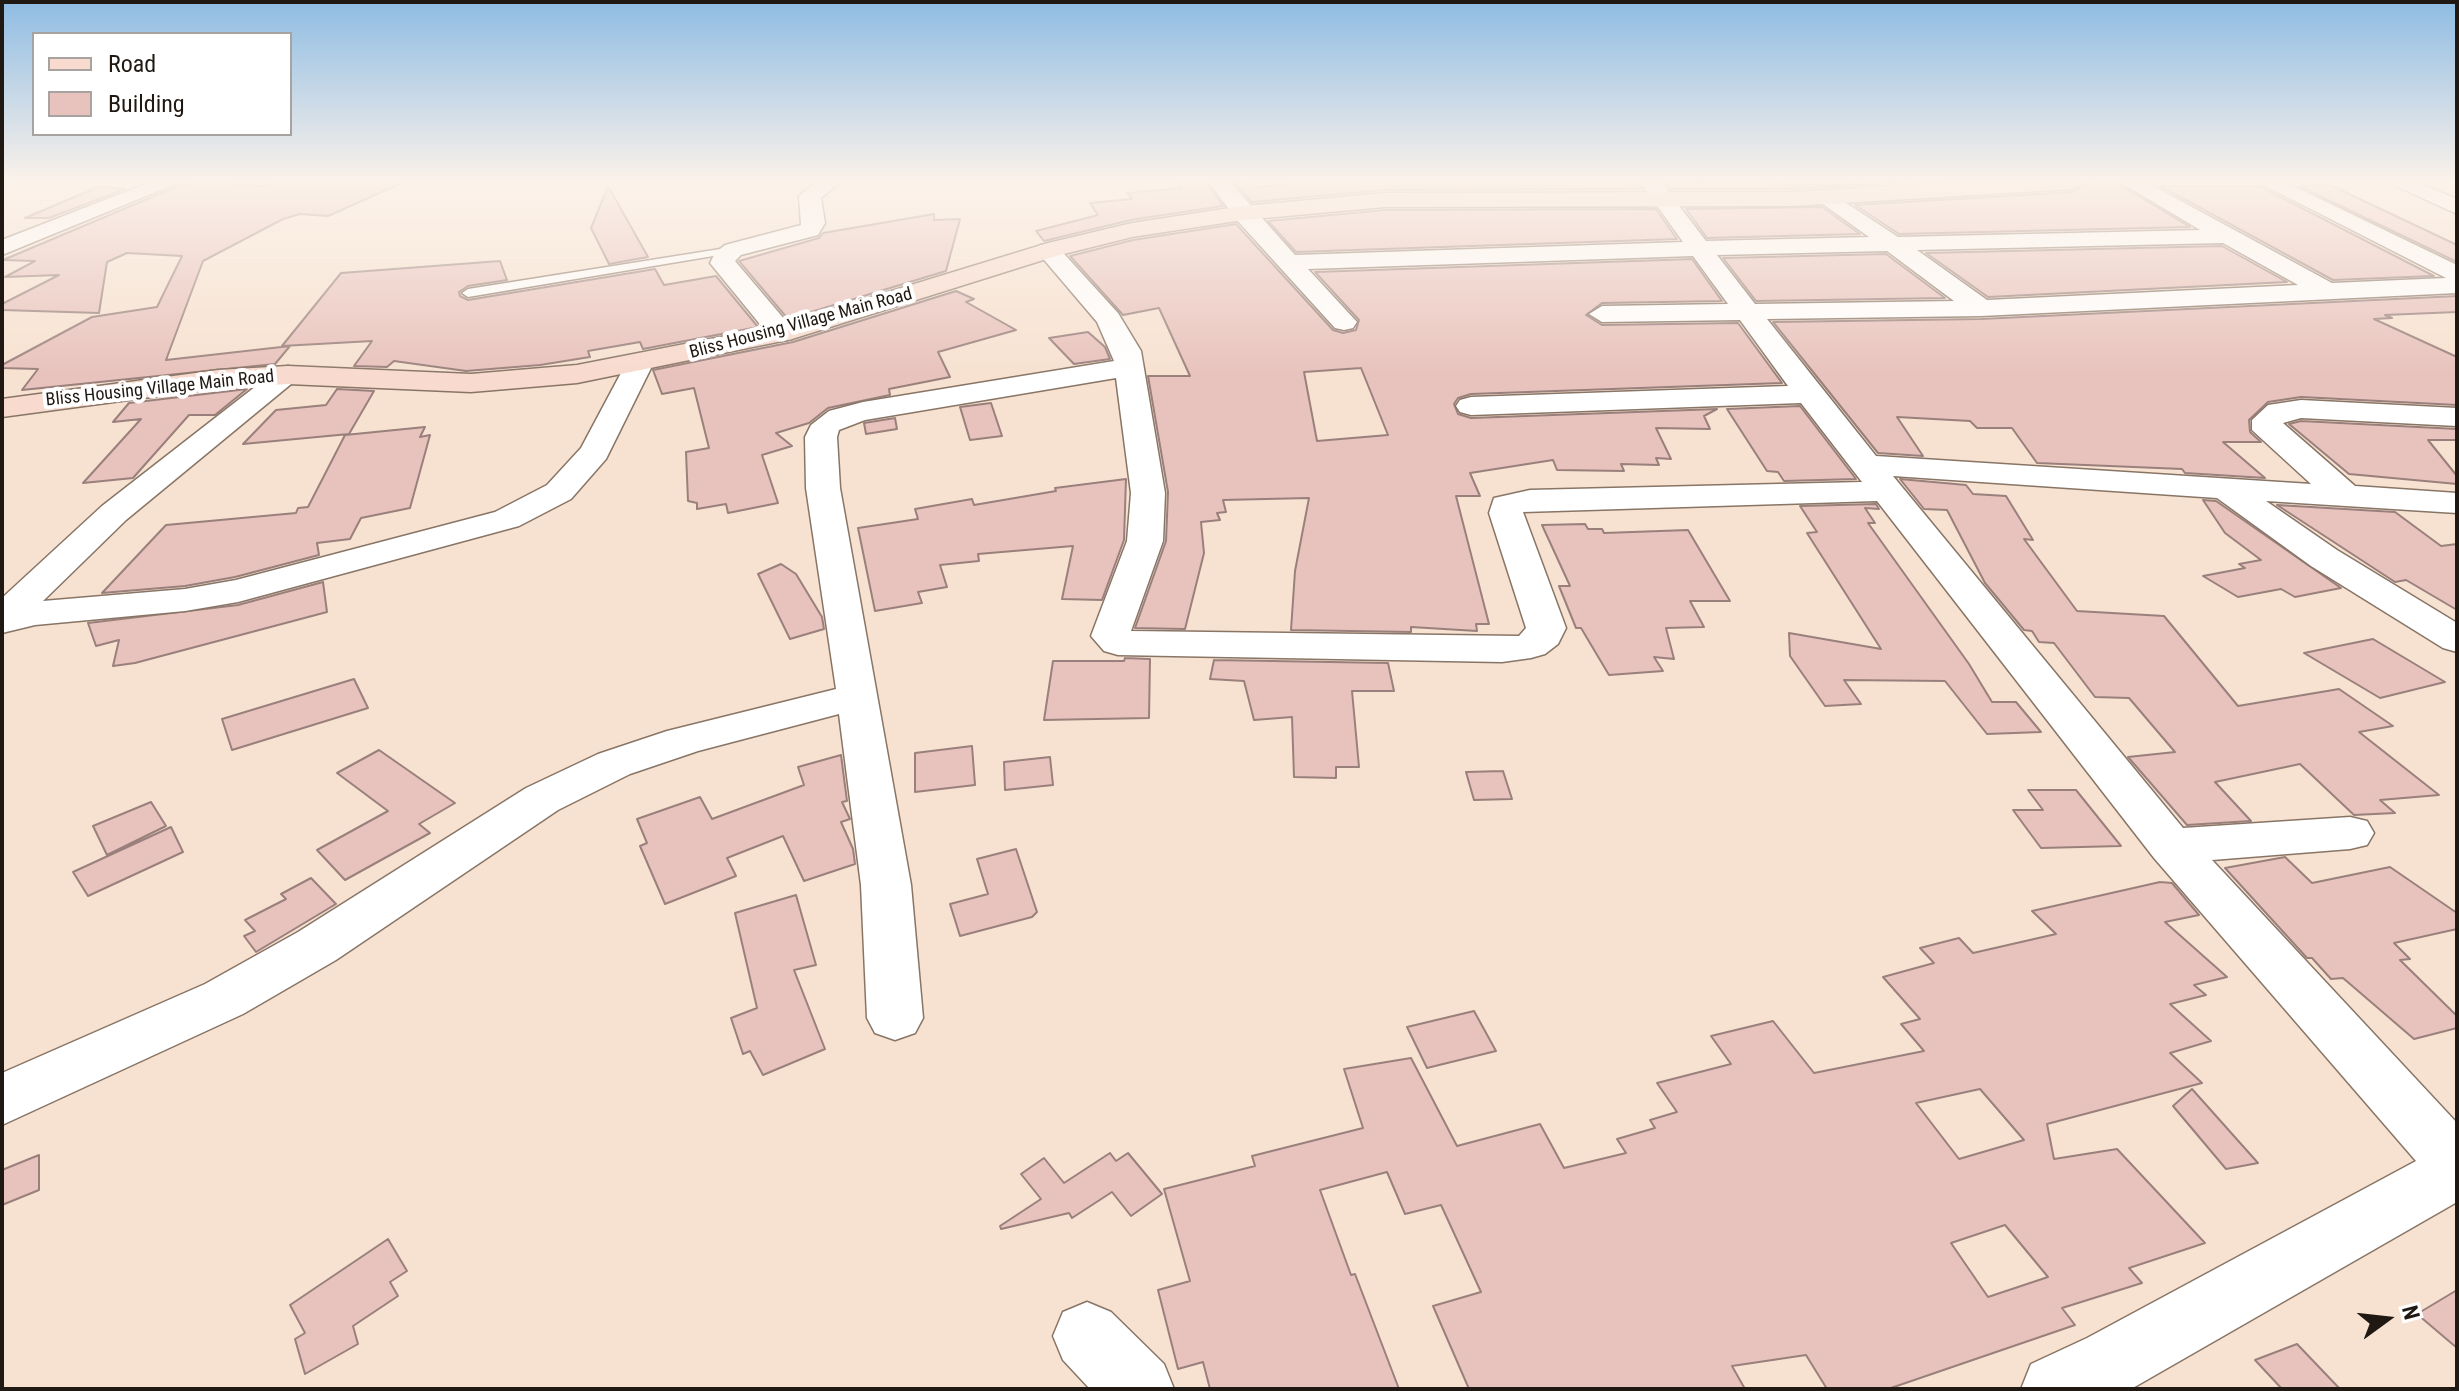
<!DOCTYPE html>
<html>
<head>
<meta charset="utf-8">
<style>
  body { margin:0 }
  #map { position:relative; width:2459px; height:1391px; overflow:hidden; background:#f7e2d1; font-family:"Roboto Condensed",sans-serif }
  canvas { display:block }
  .frame { position:absolute; inset:0; border:4px solid #201913; pointer-events:none }
  .legend { position:absolute; left:32px; top:32px; width:260px; height:104px; box-sizing:border-box; background:#fff; border:2px solid #a6a3a1; margin:0; padding:10px 14px; list-style:none; font-size:24px; color:#201913 }
  .legend li { display:flex; align-items:center; gap:16px; height:40px }
  .legend b { width:40px; border:2px solid #a6a3a1 }
  .north { position:absolute; left:2347px; top:1279px; width:80px; height:80px; -webkit-text-stroke:6px #fff; paint-order:stroke; rotate:75deg; font-size:22px; font-weight:700; line-height:32px; text-align:center; color:#201913 }
  .north::after { content:''; display:block; margin:auto; width:28px; height:36px; background:#201913; clip-path:polygon(50% 0,100% 100%,50% 72%,0 100%) }
</style>
</head>
<body>
<div id="map">
<canvas width="2459" height="1391"></canvas>
<div class="frame"></div>
<ul class="legend">
<li><b style="height:10px;background:#f8dace"></b>Road</li>
<li><b style="height:22px;background:#e8c2bc"></b>Building</li>
</ul>
<div class="north">N</div>
</div>
<script>
const c = document.querySelector('canvas').getContext('2d');
c.lineJoin = 'round';
function fillPath(path, color) {
  c.fillStyle = color;
  c.fill(path, 'evenodd');
}
function poly(rows) {
  const path = new Path2D();
  for (const r of rows) {
    path.moveTo(r[0], r[1]);
    for (let i = 2; i < r.length; i += 2) path.lineTo(r[i], r[i + 1]);
  }
  return path;
}
function stroke(path, color, width, dash) {
  c.strokeStyle = color;
  c.lineWidth = width;
  c.lineCap = dash ? 'butt' : 'round';
  c.setLineDash(dash || []);
  c.stroke(path);
}
function write(font, color, halo, rows, align = 'center') {
  c.font = font + ' "Roboto Condensed",sans-serif';
  c.lineWidth = 8;
  c.setLineDash([]);
  c.textBaseline = 'middle';
  c.strokeStyle = halo;
  c.fillStyle = color;
  for (const [text, x, y, turn = 0] of rows) {
    c.save();
    c.translate(x, y);
    c.rotate((+turn || 0) * Math.PI / 180);
    c.textAlign = isNaN(turn) ? turn : align;
    if (halo) c.strokeText(text, 0, 0);
    c.fillText(text, 0, 0);
    c.restore();
  }
}
const building = poly([
  [202,182,264,186,275,182,404,182,328,216,300,214,283,219,203,261,166,360,290,346,275,364,22,390,38,369,2,368,2,365,92,317,157,307,182,256,127,253,107,262,99,313,2,310,2,304,59,275,5,277,35,261,3,260,178,186,202,182],
  [1178,182,1206,182,1223,206,1131,220,1044,241,1036,231,1098,215,1090,203,1132,199,1127,193,1182,188,1178,182],
  [1234,182,1251,182,1254,187,1310,182,1637,182,1642,189,1385,190,1252,202,1234,182],
  [1665,182,1830,185,1906,182,1793,189,1670,189,1665,182],
  [2117,183,2190,227,1899,234,1855,205,2072,192,2085,184,2117,183],
  [2330,185,2457,245,2457,262,2299,186,2330,185],
  [100,186,125,189,49,218,25,218,100,186],
  [608,186,648,257,609,264,591,228,608,186],
  [2160,186,2259,186,2434,276,2333,280,2160,186],
  [1822,207,1860,234,1707,238,1686,209,1822,207],
  [1656,209,1677,239,1296,252,1268,221,1385,210,1656,209],
  [934,214,934,220,960,219,946,271,788,319,739,261,819,238,823,233,934,214],
  [1236,224,1333,330,1343,333,1356,330,1359,320,1315,272,1692,259,1722,301,1602,303,1586,315,1602,325,1738,323,1782,383,1471,394,1458,398,1454,404,1458,414,1471,418,1717,409,1704,416,1710,429,1656,428,1671,459,1656,458,1659,465,1621,464,1624,471,1557,470,1553,460,1470,473,1480,496,1456,496,1489,624,1476,624,1477,631,1411,627,1411,632,1291,630,1295,571,1309,498,1223,500,1226,512,1217,513,1220,520,1201,522,1204,553,1185,629,1135,628,1166,541,1168,492,1148,376,1190,376,1159,308,1123,315,1070,256,1133,240,1236,224],
  [1361,368,1388,435,1317,441,1304,372,1361,368],
  [2222,246,2287,282,1988,297,1926,253,2222,246],
  [1886,254,1945,298,1756,301,1723,258,1886,254],
  [500,261,507,280,468,286,459,292,460,296,468,300,655,269,664,285,716,276,758,327,643,349,640,342,588,351,590,357,540,365,466,371,394,361,387,367,354,366,372,341,282,346,341,273,500,261],
  [956,291,974,299,966,302,1016,330,938,352,950,377,889,389,890,395,828,408,809,423,776,433,792,446,762,455,778,503,728,513,726,504,697,509,697,503,688,501,686,452,709,448,694,388,662,394,653,370,793,342,956,291],
  [2457,296,2457,312,2385,315,2392,318,2374,319,2457,357,2457,405,2301,397,2268,402,2249,420,2250,432,2261,442,2223,442,2265,478,2185,473,2182,469,2037,463,2012,428,1977,428,1970,421,1897,417,1923,456,1878,453,1773,322,1981,319,2457,296],
  [1088,332,1105,347,1110,359,1074,364,1049,338,1088,332],
  [247,389,215,415,189,415,133,478,83,483,141,419,113,422,129,403,247,389],
  [337,389,374,391,349,434,243,444,276,410,326,405,337,389],
  [991,403,1002,436,970,440,960,407,991,403],
  [1800,406,1856,479,1784,481,1778,472,1767,471,1727,409,1800,406],
  [895,418,897,429,866,434,864,423,895,418],
  [2301,421,2457,429,2457,440,2428,440,2457,476,2457,484,2349,474,2289,424,2301,421],
  [425,427,420,437,430,435,410,508,361,518,350,539,317,543,319,555,235,577,185,586,102,593,166,525,296,513,298,508,308,507,345,435,425,427],
  [1126,479,1124,540,1102,600,1062,599,1073,546,978,554,979,561,940,565,947,587,918,592,922,603,875,611,858,528,918,519,915,509,972,499,974,505,1056,491,1055,488,1126,479],
  [1900,479,1966,485,1973,494,2006,496,2033,540,2024,539,2077,611,2164,616,2238,706,2339,689,2393,726,2359,732,2439,795,2380,800,2395,813,2354,815,2300,764,2215,782,2251,821,2187,825,2128,757,2175,752,2129,698,2095,697,2054,643,2039,642,2032,631,2024,630,1985,583,1947,510,1924,509,1900,479],
  [2203,500,2216,501,2341,588,2295,597,2281,589,2238,597,2203,576,2245,568,2239,564,2261,560,2225,533,2203,500],
  [1876,504,1879,509,1865,508,1875,523,1868,523,1969,664,1992,702,2016,702,2041,732,1987,734,1945,681,1844,680,1861,704,1825,706,1790,656,1789,633,1881,649,1807,533,1817,532,1800,506,1876,504],
  [2277,505,2395,512,2441,546,2457,544,2457,610,2406,580,2395,582,2277,505],
  [1585,524,1588,529,1602,529,1604,533,1688,530,1730,601,1690,601,1704,627,1666,628,1674,659,1654,657,1663,671,1609,675,1581,628,1576,628,1559,586,1570,586,1542,525,1585,524],
  [781,564,796,574,822,617,824,629,790,639,758,574,781,564],
  [323,582,327,612,135,663,113,666,119,640,96,646,88,623,238,605,323,582],
  [2373,639,2445,682,2380,698,2304,653,2373,639],
  [1125,658,1150,659,1149,718,1044,720,1053,661,1124,661,1125,658],
  [1214,660,1388,663,1394,691,1352,691,1359,767,1336,767,1336,778,1294,777,1292,717,1254,720,1244,681,1210,679,1214,660],
  [354,679,368,708,232,750,222,719,354,679],
  [972,746,975,785,915,792,915,753,972,746],
  [379,750,455,803,419,824,430,833,345,880,317,850,388,811,337,773,379,750],
  [841,755,847,801,842,802,850,819,841,822,853,849,855,864,804,881,783,836,727,858,736,876,665,904,640,846,647,843,637,819,700,797,712,819,804,785,798,767,841,755],
  [1050,757,1053,785,1005,790,1004,762,1050,757],
  [1503,771,1512,799,1474,800,1466,772,1503,771],
  [2028,790,2076,790,2121,846,2041,848,2013,810,2043,810,2028,790],
  [151,802,166,826,107,855,93,826,151,802],
  [171,827,183,852,88,896,73,872,171,827],
  [1016,849,1037,912,1032,917,960,936,950,904,988,894,977,859,1016,849],
  [2285,857,2312,883,2390,867,2457,913,2457,929,2394,943,2410,959,2400,960,2457,1016,2457,1028,2414,1039,2343,978,2331,979,2312,958,2307,958,2225,868,2285,857],
  [311,878,336,904,256,952,244,936,255,931,245,920,286,899,281,894,311,878],
  [2160,882,2172,883,2199,915,2165,922,2227,977,2194,985,2206,995,2170,1004,2211,1041,2170,1053,2202,1083,2047,1124,2054,1159,2117,1149,2205,1243,2129,1268,2142,1283,2062,1308,2075,1325,1888,1389,1827,1389,1806,1355,1732,1366,1745,1389,1469,1389,1433,1306,1481,1292,1441,1205,1405,1214,1387,1172,1320,1190,1351,1275,1355,1274,1399,1389,1210,1389,1203,1362,1178,1369,1158,1290,1190,1281,1164,1189,1255,1166,1252,1156,1363,1128,1344,1069,1411,1058,1457,1146,1540,1124,1564,1168,1626,1153,1617,1139,1655,1128,1650,1120,1677,1112,1657,1083,1731,1064,1711,1036,1773,1021,1814,1073,1924,1051,1901,1024,1920,1019,1883,977,1934,963,1920,948,1959,938,1973,953,2056,934,2032,911,2160,882],
  [1980,1089,2024,1140,1959,1159,1916,1103,1980,1089],
  [2005,1225,2048,1277,1988,1297,1951,1243,2005,1225],
  [796,895,816,965,794,970,825,1049,763,1075,750,1051,743,1054,731,1018,757,1008,735,913,796,895],
  [1474,1011,1496,1051,1427,1068,1407,1027,1474,1011],
  [2192,1089,2258,1163,2226,1169,2173,1106,2192,1089],
  [1110,1153,1116,1161,1128,1153,1162,1194,1131,1216,1112,1192,1072,1218,1069,1213,1001,1229,1000,1226,1041,1199,1021,1174,1044,1158,1064,1183,1110,1153],
  [39,1155,39,1190,2,1205,2,1170,39,1155],
  [388,1239,407,1271,390,1282,398,1296,353,1326,358,1344,305,1374,295,1339,305,1333,290,1305,388,1239],
  [2457,1290,2457,1348,2417,1314,2457,1290],
  [2297,1344,2340,1389,2282,1389,2255,1360,2297,1344]
]);
const lane = poly([
  [733,247,739,250,737,252,468,297,462,293,468,289,733,247]
]);
const street = poly([
  [151,182,180,182,2,255,2,240,151,182],
  [816,182,840,182,821,198,825,223,818,235,741,255,735,261,796,333,792,339,782,341,772,339,710,263,715,253,725,245,801,225,799,196,816,182],
  [1209,182,1230,182,1295,255,1683,242,1640,182,1661,182,1706,241,1869,237,1820,202,1817,197,1820,192,1828,191,1898,237,2200,230,2120,182,2146,182,2332,283,2446,278,2258,182,2285,182,2457,265,2457,293,1981,316,1767,319,1876,456,2311,484,2252,430,2252,420,2268,405,2301,400,2457,408,2457,426,2301,418,2283,423,2355,486,2457,493,2457,513,2266,501,2337,550,2457,623,2457,652,2443,648,2311,566,2217,498,1893,476,2183,828,2350,817,2367,821,2374,833,2367,845,2350,849,2212,860,2457,1123,2457,1202,2131,1389,2021,1389,2031,1364,2087,1338,2416,1161,2154,858,1877,501,1523,512,1566,628,1558,644,1545,654,1531,658,1502,662,1118,655,1104,651,1091,636,1127,541,1131,493,1116,378,865,420,839,430,837,437,840,488,911,885,923,1018,915,1033,895,1040,875,1033,867,1018,861,885,839,714,698,751,630,774,558,810,336,960,243,1014,2,1125,2,1073,205,984,298,932,526,788,598,754,667,731,836,689,806,488,805,437,811,425,829,411,863,402,1114,361,1097,322,1040,255,1036,250,1040,245,1056,245,1118,313,1141,351,1165,493,1163,541,1131,631,1519,636,1526,628,1489,513,1494,498,1530,490,1862,482,1801,403,1471,415,1460,412,1456,406,1460,400,1471,397,1788,386,1740,320,1602,322,1589,314,1602,306,1728,304,1693,256,1308,269,1357,322,1353,328,1344,330,1335,328,1235,218,1209,182],
  [2223,243,2298,285,1987,300,1917,250,2223,243],
  [1887,251,1954,301,1755,304,1717,255,1887,251],
  [2387,182,2416,182,2457,199,2457,214,2387,182],
  [639,356,649,358,653,364,606,459,571,499,519,526,238,602,185,611,35,625,2,633,2,598,102,506,278,369,288,366,298,369,302,375,126,520,43,601,185,589,236,580,495,512,547,485,581,448,629,358,639,356],
  [1087,1302,1111,1312,1164,1364,1174,1389,1090,1389,1063,1360,1053,1336,1063,1312,1087,1302]
]);
const secondary = poly([
  [1960,182,2083,182,2072,189,1793,206,1385,207,1243,220,1132,237,1056,256,792,339,577,383,471,392,288,384,218,388,2,417,2,399,218,370,288,366,471,374,577,365,777,326,1048,243,1132,223,1243,206,1385,193,1793,192,1960,182]
]);
const farStreetnames = [
  ["Bliss Housing Village Main Road",801,324,-15],
  ["Bliss Housing Village Main Road",160,389,-6]
];
fillPath(building, '#e8c2bc');
stroke(building, '#9a807c', 2);
stroke(lane, '#887566', 3);
stroke(street, '#887566', 3);
stroke(secondary, '#887566', 3);
fillPath(lane, '#fff');
fillPath(street, '#fff');
fillPath(secondary, '#f8dace');
const sky = c.createLinearGradient(0, 0, 0, 377);
sky.addColorStop(0, '#8ebce3');
sky.addColorStop(0.48, '#fbf2ea');
sky.addColorStop(1, '#fbf2ea00');
c.fillStyle = sky;
c.fillRect(0, 0, 2459, 377);
write('18px', '#201913', '#fff', farStreetnames);
</script>
</body>
</html>
